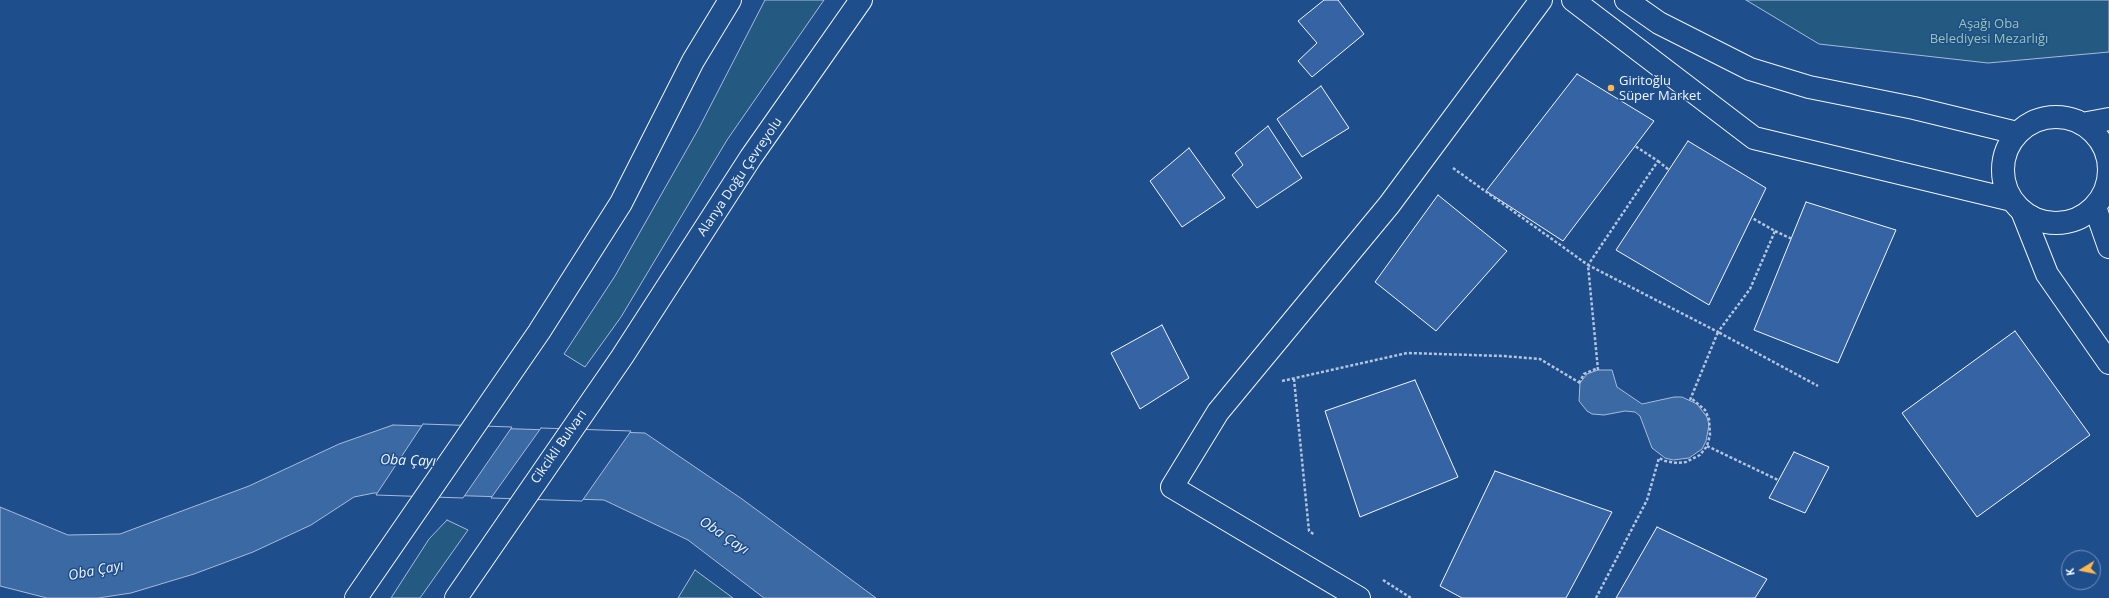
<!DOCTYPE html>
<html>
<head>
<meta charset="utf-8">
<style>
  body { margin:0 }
  #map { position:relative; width:2109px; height:598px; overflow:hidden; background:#1f4e8c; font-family:"Open Sans",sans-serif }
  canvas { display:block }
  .north { position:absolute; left:2061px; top:550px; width:40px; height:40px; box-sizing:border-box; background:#1f4e8c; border:1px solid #7391ba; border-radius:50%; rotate:260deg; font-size:11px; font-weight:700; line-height:16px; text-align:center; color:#f2f6ff }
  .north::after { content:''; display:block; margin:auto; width:14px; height:18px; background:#ffb74d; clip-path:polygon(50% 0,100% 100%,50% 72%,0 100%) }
</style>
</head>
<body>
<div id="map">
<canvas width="2109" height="598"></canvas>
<div class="north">K</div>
</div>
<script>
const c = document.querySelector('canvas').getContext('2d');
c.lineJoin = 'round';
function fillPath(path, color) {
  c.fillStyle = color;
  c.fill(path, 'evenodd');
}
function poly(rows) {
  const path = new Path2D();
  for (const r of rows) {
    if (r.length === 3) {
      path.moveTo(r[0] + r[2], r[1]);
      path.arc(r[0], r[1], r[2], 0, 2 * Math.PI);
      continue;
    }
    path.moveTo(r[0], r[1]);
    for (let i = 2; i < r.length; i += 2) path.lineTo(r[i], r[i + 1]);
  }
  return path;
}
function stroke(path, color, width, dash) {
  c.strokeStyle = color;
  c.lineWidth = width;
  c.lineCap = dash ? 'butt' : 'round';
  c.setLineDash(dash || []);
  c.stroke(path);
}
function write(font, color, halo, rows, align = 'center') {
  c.font = font + ' "Open Sans",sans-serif';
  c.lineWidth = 3;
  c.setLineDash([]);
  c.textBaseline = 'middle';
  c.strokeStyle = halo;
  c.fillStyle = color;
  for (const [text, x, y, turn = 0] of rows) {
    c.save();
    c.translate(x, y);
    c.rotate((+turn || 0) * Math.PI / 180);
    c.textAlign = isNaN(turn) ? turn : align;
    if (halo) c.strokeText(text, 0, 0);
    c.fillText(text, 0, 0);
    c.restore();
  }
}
const green = poly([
  [765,0,824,0,727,140,621,317,585,367,564,354,615,276,699,128,765,0],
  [1746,0,2109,0,2109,52,1988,63,1819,44,1746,0],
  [447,520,468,530,420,598,391,598,429,539,447,520],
  [695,570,733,598,678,598,695,570]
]);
const water = poly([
  [1598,370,1612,370,1617,387,1642,404,1674,397,1682,397,1697,404,1707,417,1709,425,1706,441,1702,449,1689,458,1673,460,1665,458,1652,448,1640,416,1635,412,1625,411,1604,415,1592,414,1587,411,1579,401,1580,383,1587,374,1598,370],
  [393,425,645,433,742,499,876,598,764,598,688,540,604,500,374,493,354,497,311,525,253,552,194,574,131,593,98,598,47,598,0,586,0,507,68,535,120,534,249,486,339,444,393,425]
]);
const pier = poly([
  [423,424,512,427,463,498,376,495,423,424],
  [541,428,631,431,582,501,491,498,541,428]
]);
const building = poly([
  [1324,0,1338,0,1364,34,1312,77,1298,61,1317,43,1298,21,1324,0],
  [1577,74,1654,121,1563,241,1486,191,1577,74],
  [1321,86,1349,128,1302,157,1277,119,1321,86],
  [1268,126,1302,178,1257,208,1232,175,1243,165,1235,153,1268,126],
  [1688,141,1766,188,1709,305,1616,250,1688,141],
  [1189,148,1225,198,1182,227,1150,181,1189,148],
  [1438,195,1507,251,1436,331,1375,282,1438,195],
  [1806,202,1896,230,1838,363,1754,330,1806,202],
  [1162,325,1189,378,1140,409,1111,353,1162,325],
  [2015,331,2090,435,1977,517,1902,413,2015,331],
  [1415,380,1458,477,1360,517,1325,411,1415,380],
  [1794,452,1829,467,1805,513,1769,498,1794,452],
  [1495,471,1612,512,1566,598,1462,598,1440,586,1495,471],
  [1657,527,1767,579,1755,598,1616,598,1657,527]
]);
const path = poly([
  [1658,161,1669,170],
  [1453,168,1588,265,1658,161,1635,146],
  [1775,231,1792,239],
  [1598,370,1588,265,1718,332,1750,289,1775,231,1752,218],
  [1294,379,1309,531,1315,535],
  [1282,381,1407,353,1503,356,1540,359,1580,383],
  [1579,383,1584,374,1598,368],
  [1690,400,1718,332,1818,386],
  [1707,446,1778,480],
  [1383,580,1411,598],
  [1596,598,1647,500,1659,458,1665,461,1677,463,1686,462,1700,455,1707,446,1710,435,1709,419,1705,410,1691,398]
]);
const minor = poly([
  [2095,207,2109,247],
  [2022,211,2047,274,2109,363],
  [1359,598,1172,487,1218,412,1389,205,1541,0]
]);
const tertiary = poly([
  [1573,0,1754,138,2012,200],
  [1626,0,1659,23,1750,69,1809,87,1914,108,2017,133],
  [2056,170,53],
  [2082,124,2109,119]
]);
const trunk = poly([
  [356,598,539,332,621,203,693,61,730,0],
  [456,598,622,357,751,157,861,0]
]);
const markers = [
  [1611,88,4,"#ffb74d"]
];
const parkNames = [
  ["Aşağı Oba",1989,24],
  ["Belediyesi Mezarlığı",1989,39]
];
const poiNames = [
  ["Giritoǧlu",1619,81],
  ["Süper Market",1619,96]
];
const streetNames = [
  ["Alanya Doğu Çevreyolu",740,177,-56],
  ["Cikcikli Bulvarı",559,447,-55]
];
const waterNames = [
  ["Oba Çayı",408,461,2],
  ["Oba Çayı",724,536,34],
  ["Oba Çayı",96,571,-11]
];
fillPath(green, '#245a82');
stroke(green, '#a8bbd7', 1);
fillPath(water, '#3b69a3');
stroke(water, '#a8bbd7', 1);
fillPath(pier, '#1f4e8c');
stroke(pier, '#a8bbd7', 1);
fillPath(building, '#3563a3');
stroke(building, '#f2f6ff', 1);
stroke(minor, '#f2f6ff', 24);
stroke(tertiary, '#f2f6ff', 24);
stroke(trunk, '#f2f6ff', 24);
stroke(path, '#b3c4dc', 2.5, [3, 2]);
stroke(minor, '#1f4e8c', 22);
stroke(tertiary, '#1f4e8c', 22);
stroke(trunk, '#1f4e8c', 22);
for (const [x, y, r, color] of markers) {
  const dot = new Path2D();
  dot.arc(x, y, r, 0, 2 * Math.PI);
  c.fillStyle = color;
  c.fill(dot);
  stroke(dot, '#1f4e8c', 1.5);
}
write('13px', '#97c8a6', '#1f4e8c', parkNames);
write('13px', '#f2f6ff', '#1f4e8c', poiNames, 'left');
write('13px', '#f2f6ff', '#1f4e8c', streetNames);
write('italic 14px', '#f2f6ff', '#1f4e8c', waterNames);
</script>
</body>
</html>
